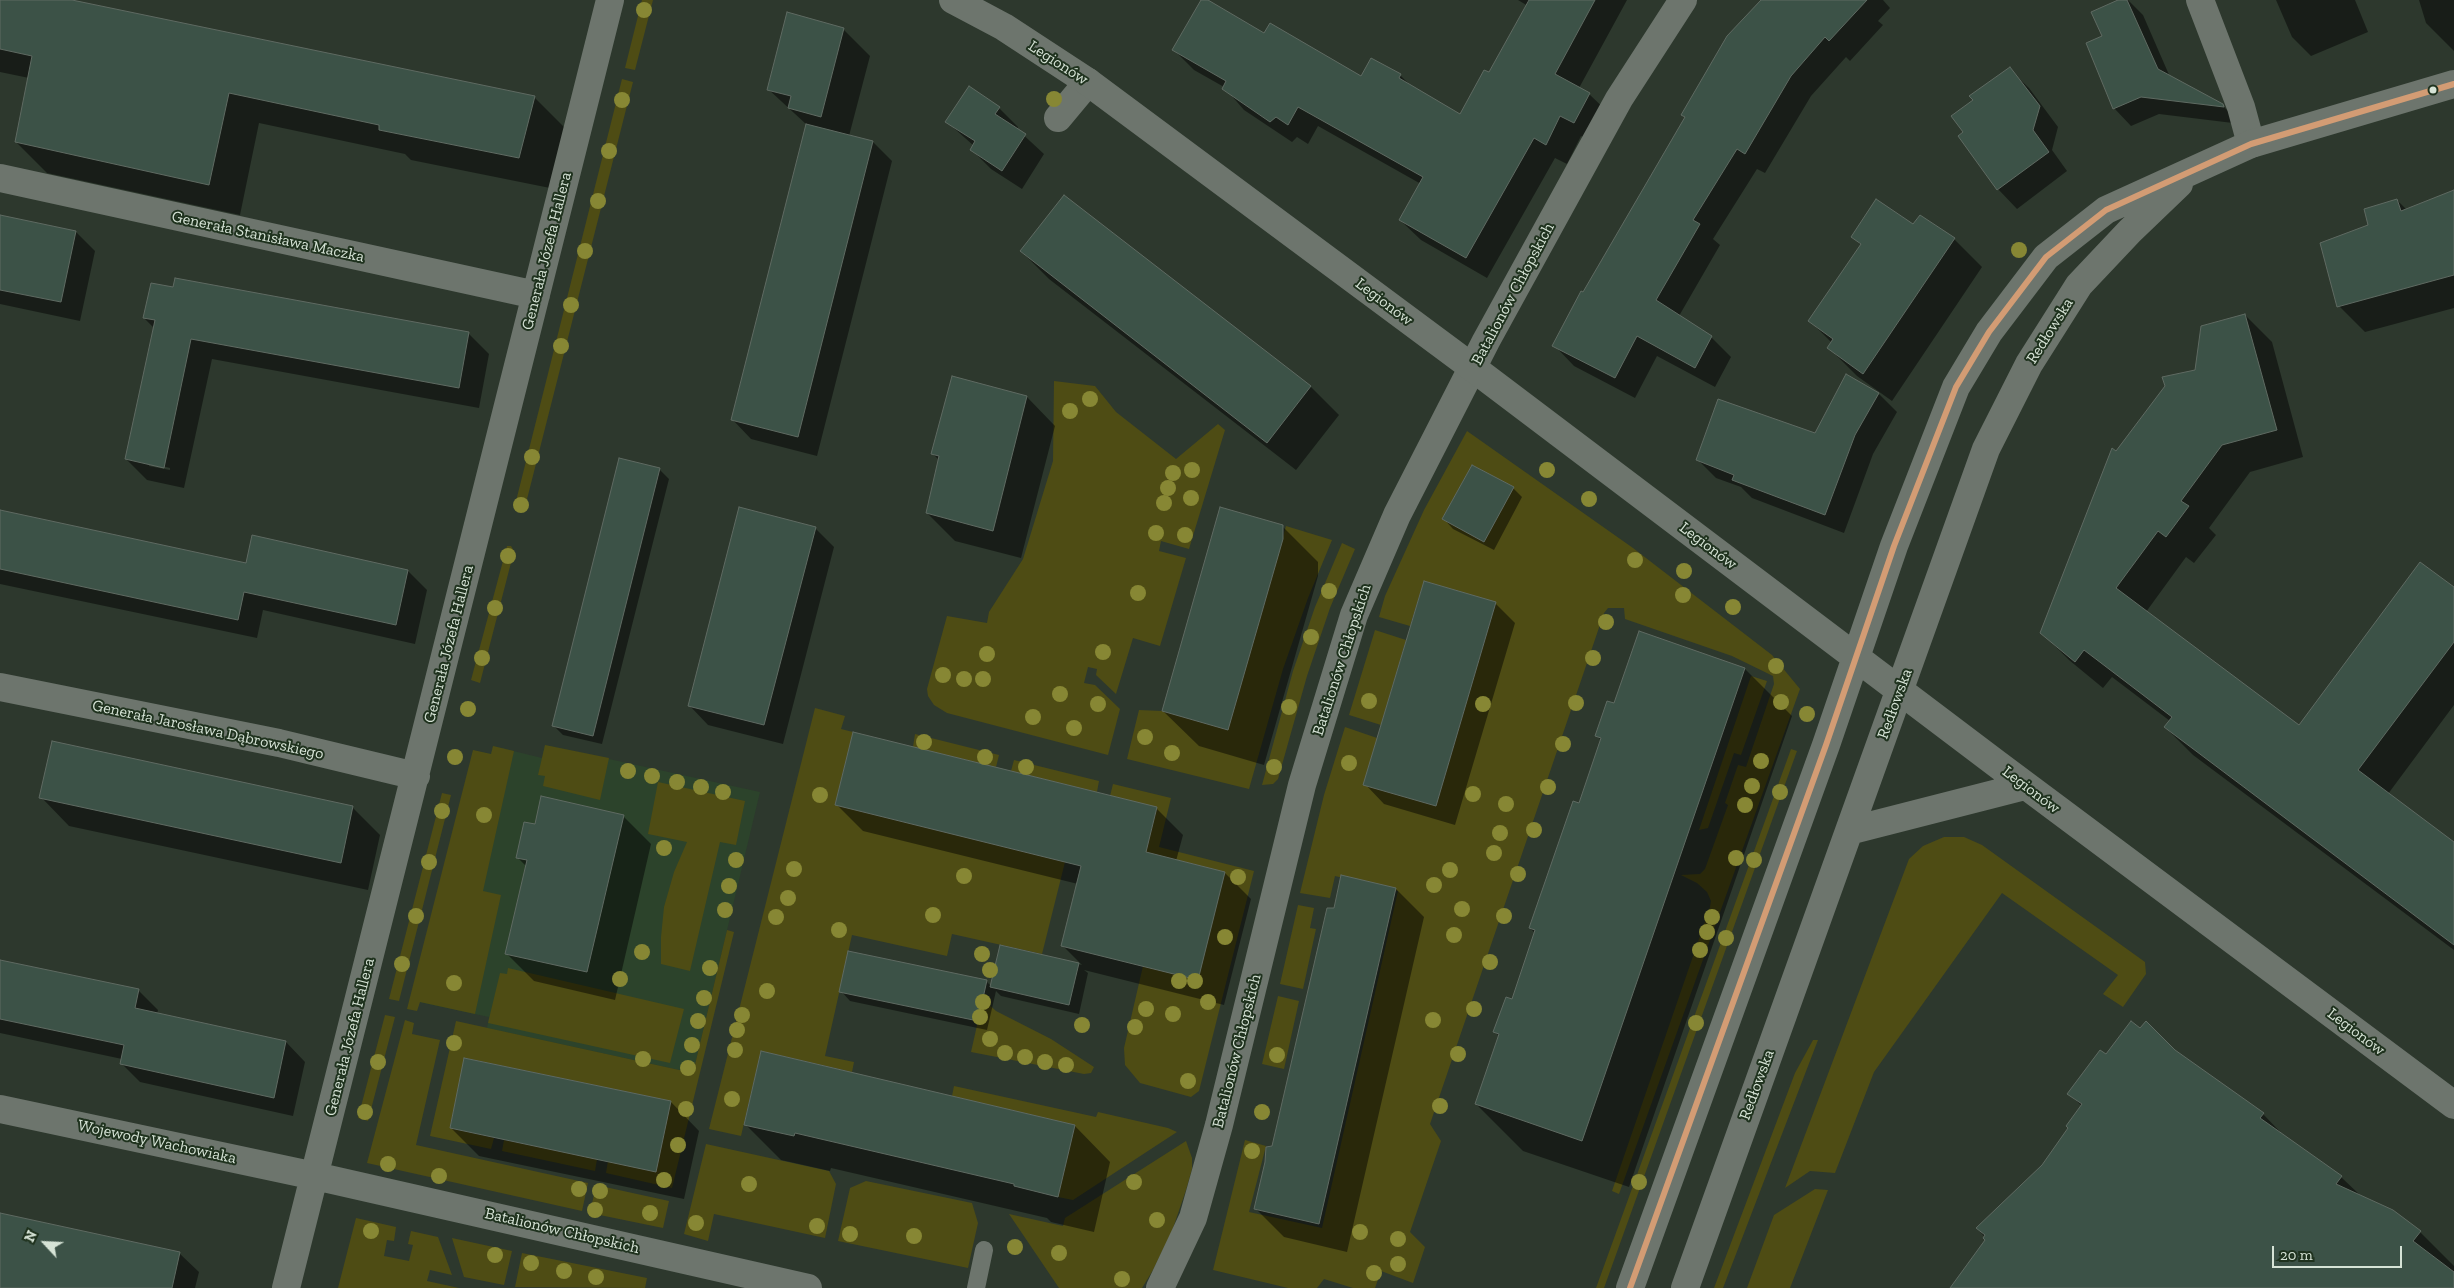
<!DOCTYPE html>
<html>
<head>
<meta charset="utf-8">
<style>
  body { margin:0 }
  #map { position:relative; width:2454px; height:1288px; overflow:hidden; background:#2d382d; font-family:"Zilla Slab",serif }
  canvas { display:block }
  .north { position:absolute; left:20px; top:1218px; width:50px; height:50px; -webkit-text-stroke:4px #1f321e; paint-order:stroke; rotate:295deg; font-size:14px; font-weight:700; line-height:20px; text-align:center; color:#d6e3d6 }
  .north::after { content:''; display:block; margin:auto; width:18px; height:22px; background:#d6e3d6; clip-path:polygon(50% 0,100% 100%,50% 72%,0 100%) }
  .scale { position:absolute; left:2272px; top:1246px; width:130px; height:22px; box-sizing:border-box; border:2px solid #d6e3d6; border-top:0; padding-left:6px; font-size:15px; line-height:18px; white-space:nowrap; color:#d6e3d6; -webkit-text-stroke:4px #1f321e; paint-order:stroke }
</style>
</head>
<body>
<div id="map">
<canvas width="2454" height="1288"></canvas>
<div class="north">N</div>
<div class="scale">20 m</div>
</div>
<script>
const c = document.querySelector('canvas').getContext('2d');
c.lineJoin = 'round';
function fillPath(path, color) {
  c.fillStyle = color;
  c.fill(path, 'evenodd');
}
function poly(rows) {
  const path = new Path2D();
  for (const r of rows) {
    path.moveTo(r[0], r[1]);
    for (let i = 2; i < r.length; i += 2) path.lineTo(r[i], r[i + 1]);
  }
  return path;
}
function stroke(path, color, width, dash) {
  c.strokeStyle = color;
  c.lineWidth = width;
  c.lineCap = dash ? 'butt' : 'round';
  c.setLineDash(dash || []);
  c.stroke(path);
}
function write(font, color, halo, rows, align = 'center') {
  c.font = font + ' "Zilla Slab",serif';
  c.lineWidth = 4;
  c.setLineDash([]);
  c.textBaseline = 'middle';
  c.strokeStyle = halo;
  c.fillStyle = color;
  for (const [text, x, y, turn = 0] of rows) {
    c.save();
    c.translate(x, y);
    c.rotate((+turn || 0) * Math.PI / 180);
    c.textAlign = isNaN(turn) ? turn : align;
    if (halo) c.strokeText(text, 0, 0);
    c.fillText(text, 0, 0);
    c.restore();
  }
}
const built = poly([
  [545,745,760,792,693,1073,487,1028,489,1017,419,1002,481,752,491,754,493,746,542,758]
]);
const green = poly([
  [642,0,653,0,635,70,625,68],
  [622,79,633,82,524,511,518,512,514,509],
  [1054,381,1095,386,1116,412,1176,459,1218,424,1225,430,1189,549,1161,541,1159,551,1186,558,1160,646,1133,638,1116,694,1096,675,1097,669,1088,667,1084,683,1095,685,1120,709,1108,755,947,713,934,705,928,696,927,689,947,616,987,623,989,612,1023,559,1053,461],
  [1467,431,1633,548,1772,655,1800,689,1619,1194,1612,1191,1710,907,1711,901,1707,892,1697,883,1681,875,1700,874,1705,869,1728,805,1725,803,1738,765,1746,767,1774,684,1773,676,1732,656,1625,619,1624,608,1608,608,1604,613,1430,1124,1441,1141,1410,1232,1425,1247,1413,1283,1381,1271,1375,1288,1353,1288,1324,1279,1317,1288,1288,1288,1213,1270,1245,1140,1266,1146,1249,1212,1322,1228,1398,891,1335,876,1330,898,1300,893,1324,795,1345,727,1377,738,1364,785,1436,806,1496,603,1424,581,1410,626,1379,617,1385,596,1424,510],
  [1472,465,1513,487,1484,542,1442,519],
  [1286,526,1332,540,1308,598,1283,669,1249,789,1127,759,1139,710,1162,711,1228,730],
  [1342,543,1355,549,1330,608,1307,676,1278,779,1273,784,1262,785,1293,671,1315,607],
  [507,546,511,546,514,551,480,683,471,680],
  [1375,630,1406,640,1381,725,1349,715],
  [1751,676,1767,681,1741,755,1734,753,1708,828,1699,830],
  [815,708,845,716,841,729,853,732,835,805,1065,862,1042,954,952,934,947,956,852,935,825,1056,854,1062,852,1072,761,1051,741,1136,709,1129],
  [915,734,999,755,996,767,913,747],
  [545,745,609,758,600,800,543,786,545,776,538,775],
  [493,746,514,751,483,891,501,895,475,1014,420,1002,417,1011,407,1009,473,750,491,754],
  [1791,749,1797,751,1604,1288,1596,1288],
  [1014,760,1099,781,1097,792,1011,771],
  [658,782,745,801,736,845,720,842,690,971,661,964,661,937,664,907,674,872,687,842,648,834],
  [1113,784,1171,798,1159,847,1254,871,1199,1091,1191,1097,1140,1083,1125,1065,1124,1048,1143,966,1198,979,1225,872,1146,852,1157,808,1110,796],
  [442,793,451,795,399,1001,389,999],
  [1944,837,1964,837,1982,845,2145,962,2146,974,2123,1007,2103,994,2118,975,2002,893,1874,1072,1835,1173,1810,1171,1785,1188,1909,859,1923,846],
  [1298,905,1314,908,1310,928,1316,929,1303,989,1280,984],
  [727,930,734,932,672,1188,606,1173,608,1161,656,1171,671,1101,465,1058,450,1128,494,1138,491,1149,430,1136,456,1021,693,1073],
  [508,968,684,1009,670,1063,488,1023,500,973,507,974],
  [1278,996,1299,1001,1284,1069,1262,1064],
  [983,999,996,1011,1051,1039,1094,1067,1091,1073,1084,1074,971,1052],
  [385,1015,395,1017,368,1121,358,1118],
  [405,1020,414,1023,412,1034,440,1040,416,1145,588,1183,582,1211,367,1163],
  [1813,1040,1818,1040,1723,1288,1714,1288,1795,1073],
  [954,1086,1096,1117,1098,1112,1168,1128,1177,1132,1073,1200,1058,1197,1075,1125,952,1096],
  [504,1140,597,1159,595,1171,502,1151],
  [1186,1141,1192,1158,1192,1169,1186,1190,1172,1231,1153,1270,1142,1288,1059,1288,1009,1214,1063,1226,1065,1218],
  [706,1144,829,1171,836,1184,825,1238,714,1214,708,1241,684,1234],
  [866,1181,972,1203,978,1223,968,1268,838,1241,850,1188],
  [596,1185,669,1201,663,1228,590,1213],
  [1815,1189,1828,1190,1790,1288,1747,1288,1774,1215],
  [356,1218,396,1227,394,1241,387,1240,384,1256,409,1261,413,1245,408,1244,411,1231,438,1237,452,1275,430,1270,427,1281,459,1288,338,1288],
  [452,1238,512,1251,504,1285,464,1277],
  [522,1253,647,1278,645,1288,515,1287]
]);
const shadow = poly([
  [0,0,66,0,534,97,565,128,550,188,411,160,405,154,259,123,240,215,47,173,16,142,29,78,0,72],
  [1203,0,1265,34,1362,78,1400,75,1413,88,1461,116,1490,74,1528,6,1518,0,1627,0,1579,88,1589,94,1610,114,1594,143,1581,136,1567,164,1555,158,1487,278,1421,240,1400,220,1421,184,1318,126,1308,144,1297,137,1292,142,1244,110,1224,87,1194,70,1174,50],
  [1763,0,1883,0,1890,8,1878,21,1883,25,1850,61,1846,57,1811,96,1765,173,1757,169,1713,239,1720,245,1679,316,1711,337,1731,357,1715,387,1657,356,1635,398,1574,366,1554,345,1686,118,1682,114],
  [2121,0,2128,0,2143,15,2170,77,2222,105,2241,124,2159,114,2131,126,2114,108,2104,36],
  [2276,0,2355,0,2368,32,2311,56,2292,37],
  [2419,0,2454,0,2454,51,2426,23],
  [843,29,870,56,849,136,873,142,892,161,817,456,751,439,732,419,807,125,768,89],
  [2009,69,2029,88,2058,127,2052,150,2067,171,2017,209,1998,189,1959,136,1964,132,1974,100],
  [999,108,1018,127,1017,129,1044,154,1022,189,991,169,972,150,974,146,946,121],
  [2454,191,2454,308,2365,332,2339,306,2370,225,2397,200,2407,210],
  [1064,196,1311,387,1339,415,1296,470,1049,279,1021,251],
  [0,216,76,232,95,251,80,321,0,304],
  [1913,226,1954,239,1982,267,1892,401,1857,376,1829,348,1832,343,1810,321,1862,246,1853,237],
  [2245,315,2272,342,2303,457,2250,472,2209,528,2216,535,2194,563,2186,557,2146,612,2299,727,2454,589,2454,705,2388,794,2454,843,2454,950,2193,755,2165,727,2170,721,2112,677,2103,688,2069,660,2042,633,2116,453,2196,371],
  [144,318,468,333,489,354,479,408,212,359,184,488,147,480,126,459,154,328],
  [149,463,170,468,170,470,149,466],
  [953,378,1027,397,1055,426,1021,558,955,541,927,513,940,461,933,454],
  [1879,394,1897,412,1873,454,1844,533,1752,498,1741,487,1716,478,1697,459,1815,435],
  [659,469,669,479,602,744,563,735,554,726],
  [1513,488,1522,497,1494,550,1453,529,1444,519],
  [0,512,247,564,408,571,427,590,415,644,263,610,257,638,0,584],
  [1282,526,1318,562,1318,576,1264,765,1199,746,1163,711],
  [815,528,834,547,783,744,708,725,689,705],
  [1425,583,1496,604,1515,623,1455,825,1384,804,1365,784],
  [1639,633,1745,669,1792,716,1629,1187,1523,1151,1476,1104,1500,1037,1495,1032,1513,1001,1535,933,1530,928,1580,804,1602,741,1597,736,1615,705],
  [854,733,1157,809,1183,835,1176,861,1225,873,1251,899,1224,1005,1084,970,1088,973,1079,1014,1001,996,996,991,987,1030,850,1001,841,991,986,981,992,987,1001,946,1082,965,1062,945,1078,884,863,831,837,805],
  [41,797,352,807,380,835,368,890,69,826],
  [623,816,651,844,615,1000,534,981,506,953,527,867,517,857,536,826],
  [1396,889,1424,917,1347,1252,1284,1237,1256,1209,1335,910],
  [0,961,138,990,158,1010,157,1014,286,1042,305,1062,293,1116,140,1082,121,1063,122,1059,0,1033],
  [2178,1054,2263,1114,2288,1140,2341,1177,2361,1196,2420,1232,2454,1266,2454,1288,1952,1288,1987,1240,1978,1229,2043,1165,2070,1128,2082,1106,2069,1094,2106,1056],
  [465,1059,671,1102,699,1131,684,1199,479,1156,451,1128],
  [745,1124,1075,1126,1110,1162,1094,1232,1051,1222,1047,1218,831,1168,830,1171,781,1160],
  [0,1214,179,1253,199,1272,195,1288,0,1288]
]);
const building = poly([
  [0,0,72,0,535,96,519,158,379,130,379,125,229,93,209,185,15,142,32,56,0,49,0,0],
  [1201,0,1208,0,1264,33,1270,23,1361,76,1371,58,1401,74,1399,78,1460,114,1484,70,1489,72,1529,0,1595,0,1555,74,1590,93,1574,123,1560,116,1546,145,1534,138,1466,258,1399,220,1423,177,1298,107,1288,125,1276,117,1270,122,1222,89,1226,81,1172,50,1201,0],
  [1761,0,1867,0,1829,41,1825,37,1791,76,1745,154,1737,149,1693,220,1700,224,1656,300,1712,336,1695,368,1637,336,1615,378,1552,346,1581,291,1583,292,1685,117,1681,115,1727,36,1761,0],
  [2118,0,2127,0,2158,69,2223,104,2224,107,2141,97,2113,109,2086,43,2102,36,2091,12,2118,0],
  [787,12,844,28,821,117,788,108,791,96,767,90,787,12],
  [2010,67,2040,106,2033,130,2049,152,1997,190,1958,136,1963,132,1951,116,1973,100,1969,96,2010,67],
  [969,86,1000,107,995,114,1026,134,1002,171,970,150,975,141,945,122,969,86],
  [806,124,873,141,798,437,731,420,806,124],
  [2454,190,2454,275,2337,307,2320,243,2368,225,2364,209,2397,199,2401,211,2454,190],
  [1064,195,1311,386,1267,443,1020,251,1064,195],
  [1876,199,1913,224,1920,215,1955,238,1863,374,1827,348,1833,339,1808,321,1861,244,1851,237,1876,199],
  [0,215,76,231,61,302,0,290,0,215],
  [175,278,469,332,459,388,191,339,164,468,125,459,155,320,143,318,151,283,173,287,175,278],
  [2245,314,2277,430,2222,445,2181,501,2189,506,2166,537,2158,531,2116,588,2299,725,2420,562,2454,587,2454,642,2358,770,2454,842,2454,945,2164,727,2172,717,2084,650,2075,662,2040,633,2112,448,2116,451,2165,386,2162,377,2195,370,2201,326,2245,314],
  [1846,374,1879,393,1855,435,1825,515,1732,480,1734,475,1696,460,1718,399,1815,433,1846,374],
  [952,376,1027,396,993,531,926,513,939,456,931,454,952,376],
  [619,458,660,468,593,736,552,726,619,458],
  [1472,465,1514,487,1484,542,1442,519,1472,465],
  [739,507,816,527,764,725,688,706,739,507],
  [1220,507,1283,525,1283,539,1228,730,1162,711,1220,507],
  [0,510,246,563,252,535,408,570,396,625,244,592,238,620,0,569,0,510],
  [1424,581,1496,602,1436,806,1363,785,1424,581],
  [1639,631,1745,668,1582,1141,1475,1104,1499,1034,1493,1032,1506,997,1512,999,1535,930,1529,928,1573,801,1579,803,1601,738,1595,736,1607,701,1614,703,1639,631],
  [853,732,1157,807,1146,852,1225,872,1198,980,1061,946,1081,866,835,805,853,732],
  [52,741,353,806,341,863,39,798,52,741],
  [541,796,624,815,587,972,505,954,527,860,516,858,524,822,535,824,541,796],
  [1341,875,1396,888,1319,1224,1254,1209,1265,1162,1266,1147,1272,1146,1327,908,1334,908,1341,875],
  [1000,945,1079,963,1069,1005,990,987,1000,945],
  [848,951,987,980,978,1021,839,992,848,951],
  [0,960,139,989,135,1008,286,1041,274,1098,120,1064,124,1045,0,1019,0,960],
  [2131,1021,2140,1028,2146,1021,2175,1050,2264,1113,2260,1118,2342,1176,2336,1184,2393,1210,2421,1231,2413,1241,2454,1272,2454,1288,1950,1288,1985,1240,1983,1238,1985,1235,1976,1228,2042,1165,2068,1128,2066,1126,2082,1104,2067,1094,2100,1050,2106,1054,2131,1021],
  [761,1051,1075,1125,1058,1197,1014,1186,1014,1184,795,1133,794,1136,744,1125,761,1051],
  [464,1058,671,1101,656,1172,450,1128,464,1058],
  [0,1213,180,1252,172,1288,0,1288,0,1213]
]);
const lane = poly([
  [976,1288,984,1250]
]);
const street = poly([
  [2200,0,2241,107,2251,144],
  [1058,118,1088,82],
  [0,178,536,295],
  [0,687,279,743,416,776],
  [0,1109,315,1176,808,1288],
  [286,1288,610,0],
  [1160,1288,1193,1218,1219,1125,1302,785,1354,615,1397,515,1486,341,1619,99,1683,0]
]);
const secondary = poly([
  [953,0,1004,27,1088,82,1473,368,1997,764,2454,1105],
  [1849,831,2025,786],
  [1630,1288,1826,745,1894,546,1956,387,1989,332,2046,257,2106,210,2251,144,2454,84],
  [1685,1288,1986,449,2029,364,2079,285,2130,231,2179,184]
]);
const bus1 = poly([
  [1630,1288,1826,745,1894,546,1956,387,1989,332,2046,257,2106,210,2251,144,2454,84]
]);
const trees = [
  [644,10],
  [1054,99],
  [622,100],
  [609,151],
  [598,201],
  [2019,250],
  [585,251],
  [571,305],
  [561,346],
  [1090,399],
  [1070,411],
  [532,457],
  [1192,470],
  [1547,470],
  [1173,473],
  [1168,488],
  [1191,498],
  [1589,499],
  [1164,503],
  [521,505],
  [1156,533],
  [1185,535],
  [508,556],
  [1635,560],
  [1684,571],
  [1329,591],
  [1138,593],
  [1683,595],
  [1733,607],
  [495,608],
  [1606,622],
  [1311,637],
  [1103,652],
  [987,654],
  [482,658],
  [1593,658],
  [1776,666],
  [943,675],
  [964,679],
  [983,679],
  [1060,694],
  [1369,701],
  [1781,702],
  [1576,703],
  [1098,704],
  [1483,704],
  [1289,707],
  [468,709],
  [1807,714],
  [1033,717],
  [1074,728],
  [1145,737],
  [924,742],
  [1563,744],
  [1172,753],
  [455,757],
  [985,757],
  [1761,761],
  [1349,763],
  [1026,767],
  [1274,767],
  [628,771],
  [652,776],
  [677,782],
  [1752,786],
  [701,787],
  [1548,787],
  [723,792],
  [1780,792],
  [1473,794],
  [820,795],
  [1506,804],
  [1745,805],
  [442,811],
  [484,815],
  [1534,830],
  [1500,833],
  [664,848],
  [1494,853],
  [1736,858],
  [736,860],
  [1754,860],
  [429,862],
  [794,869],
  [1450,870],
  [1518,874],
  [964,876],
  [1238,877],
  [1434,885],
  [729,886],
  [788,898],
  [1462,909],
  [725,910],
  [933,915],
  [416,916],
  [1504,916],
  [776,917],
  [1712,917],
  [839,930],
  [1707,932],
  [1454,935],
  [1225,937],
  [1726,938],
  [1700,950],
  [642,952],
  [982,954],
  [1490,962],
  [402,964],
  [710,968],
  [990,970],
  [620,979],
  [1179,981],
  [1195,981],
  [454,983],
  [767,991],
  [704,998],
  [983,1002],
  [1208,1002],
  [1146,1009],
  [1474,1009],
  [1173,1014],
  [742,1015],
  [980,1017],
  [1433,1020],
  [698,1021],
  [1696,1023],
  [1082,1025],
  [1135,1027],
  [737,1030],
  [990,1039],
  [454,1043],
  [692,1045],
  [735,1050],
  [1005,1053],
  [1458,1054],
  [1277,1055],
  [1025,1057],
  [643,1059],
  [378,1062],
  [1045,1062],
  [1066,1065],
  [688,1068],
  [1188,1081],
  [732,1099],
  [1440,1106],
  [686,1109],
  [365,1112],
  [1262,1112],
  [678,1145],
  [1252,1151],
  [388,1164],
  [439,1176],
  [664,1180],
  [1134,1182],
  [1639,1182],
  [749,1184],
  [579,1189],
  [600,1191],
  [595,1210],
  [650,1213],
  [1157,1220],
  [696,1223],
  [817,1226],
  [371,1231],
  [1360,1232],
  [850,1234],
  [914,1236],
  [1398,1239],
  [1015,1247],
  [1059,1253],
  [495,1255],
  [531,1263],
  [1398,1264],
  [564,1271],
  [1374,1273],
  [596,1277],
  [1122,1279]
];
const markers = [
  [2433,90,4.5,"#d6e3d6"]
];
const streetNames = [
  ["Legionów",1058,63,33],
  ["Generała Stanisława Maczka",268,237,12],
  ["Generała Józefa Hallera",547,251,-76],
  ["Batalionów Chłopskich",1513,294,-62],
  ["Legionów",1384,302,37],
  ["Redłowska",2050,331,-58],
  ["Legionów",1708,546,37],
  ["Generała Józefa Hallera",449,644,-76],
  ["Batalionów Chłopskich",1342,660,-72],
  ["Redłowska",1895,704,-70],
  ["Generała Jarosława Dąbrowskiego",208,730,12],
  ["Legionów",2031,790,37],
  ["Legionów",2356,1032,37],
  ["Generała Józefa Hallera",350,1037,-76],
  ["Batalionów Chłopskich",1237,1051,-76],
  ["Redłowska",1757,1085,-70],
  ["Wojewody Wachowiaka",157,1142,12],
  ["Batalionów Chłopskich",562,1231,13]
];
fillPath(built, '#2c432b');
fillPath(green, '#4e4c14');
fillPath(shadow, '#0007');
fillPath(building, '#3c5247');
stroke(building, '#5f6a62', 1);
stroke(lane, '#6d756d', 18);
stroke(street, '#6d756d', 28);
stroke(secondary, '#6d756d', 28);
stroke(bus1, '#d39c74', 6);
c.fillStyle = '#878734';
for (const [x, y] of trees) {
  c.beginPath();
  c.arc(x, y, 8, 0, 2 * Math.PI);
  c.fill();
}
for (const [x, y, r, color] of markers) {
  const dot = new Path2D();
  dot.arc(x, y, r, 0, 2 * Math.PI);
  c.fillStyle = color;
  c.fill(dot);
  stroke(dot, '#1f321e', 2);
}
write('16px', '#d6e3d6', '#1f321e', streetNames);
</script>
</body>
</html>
